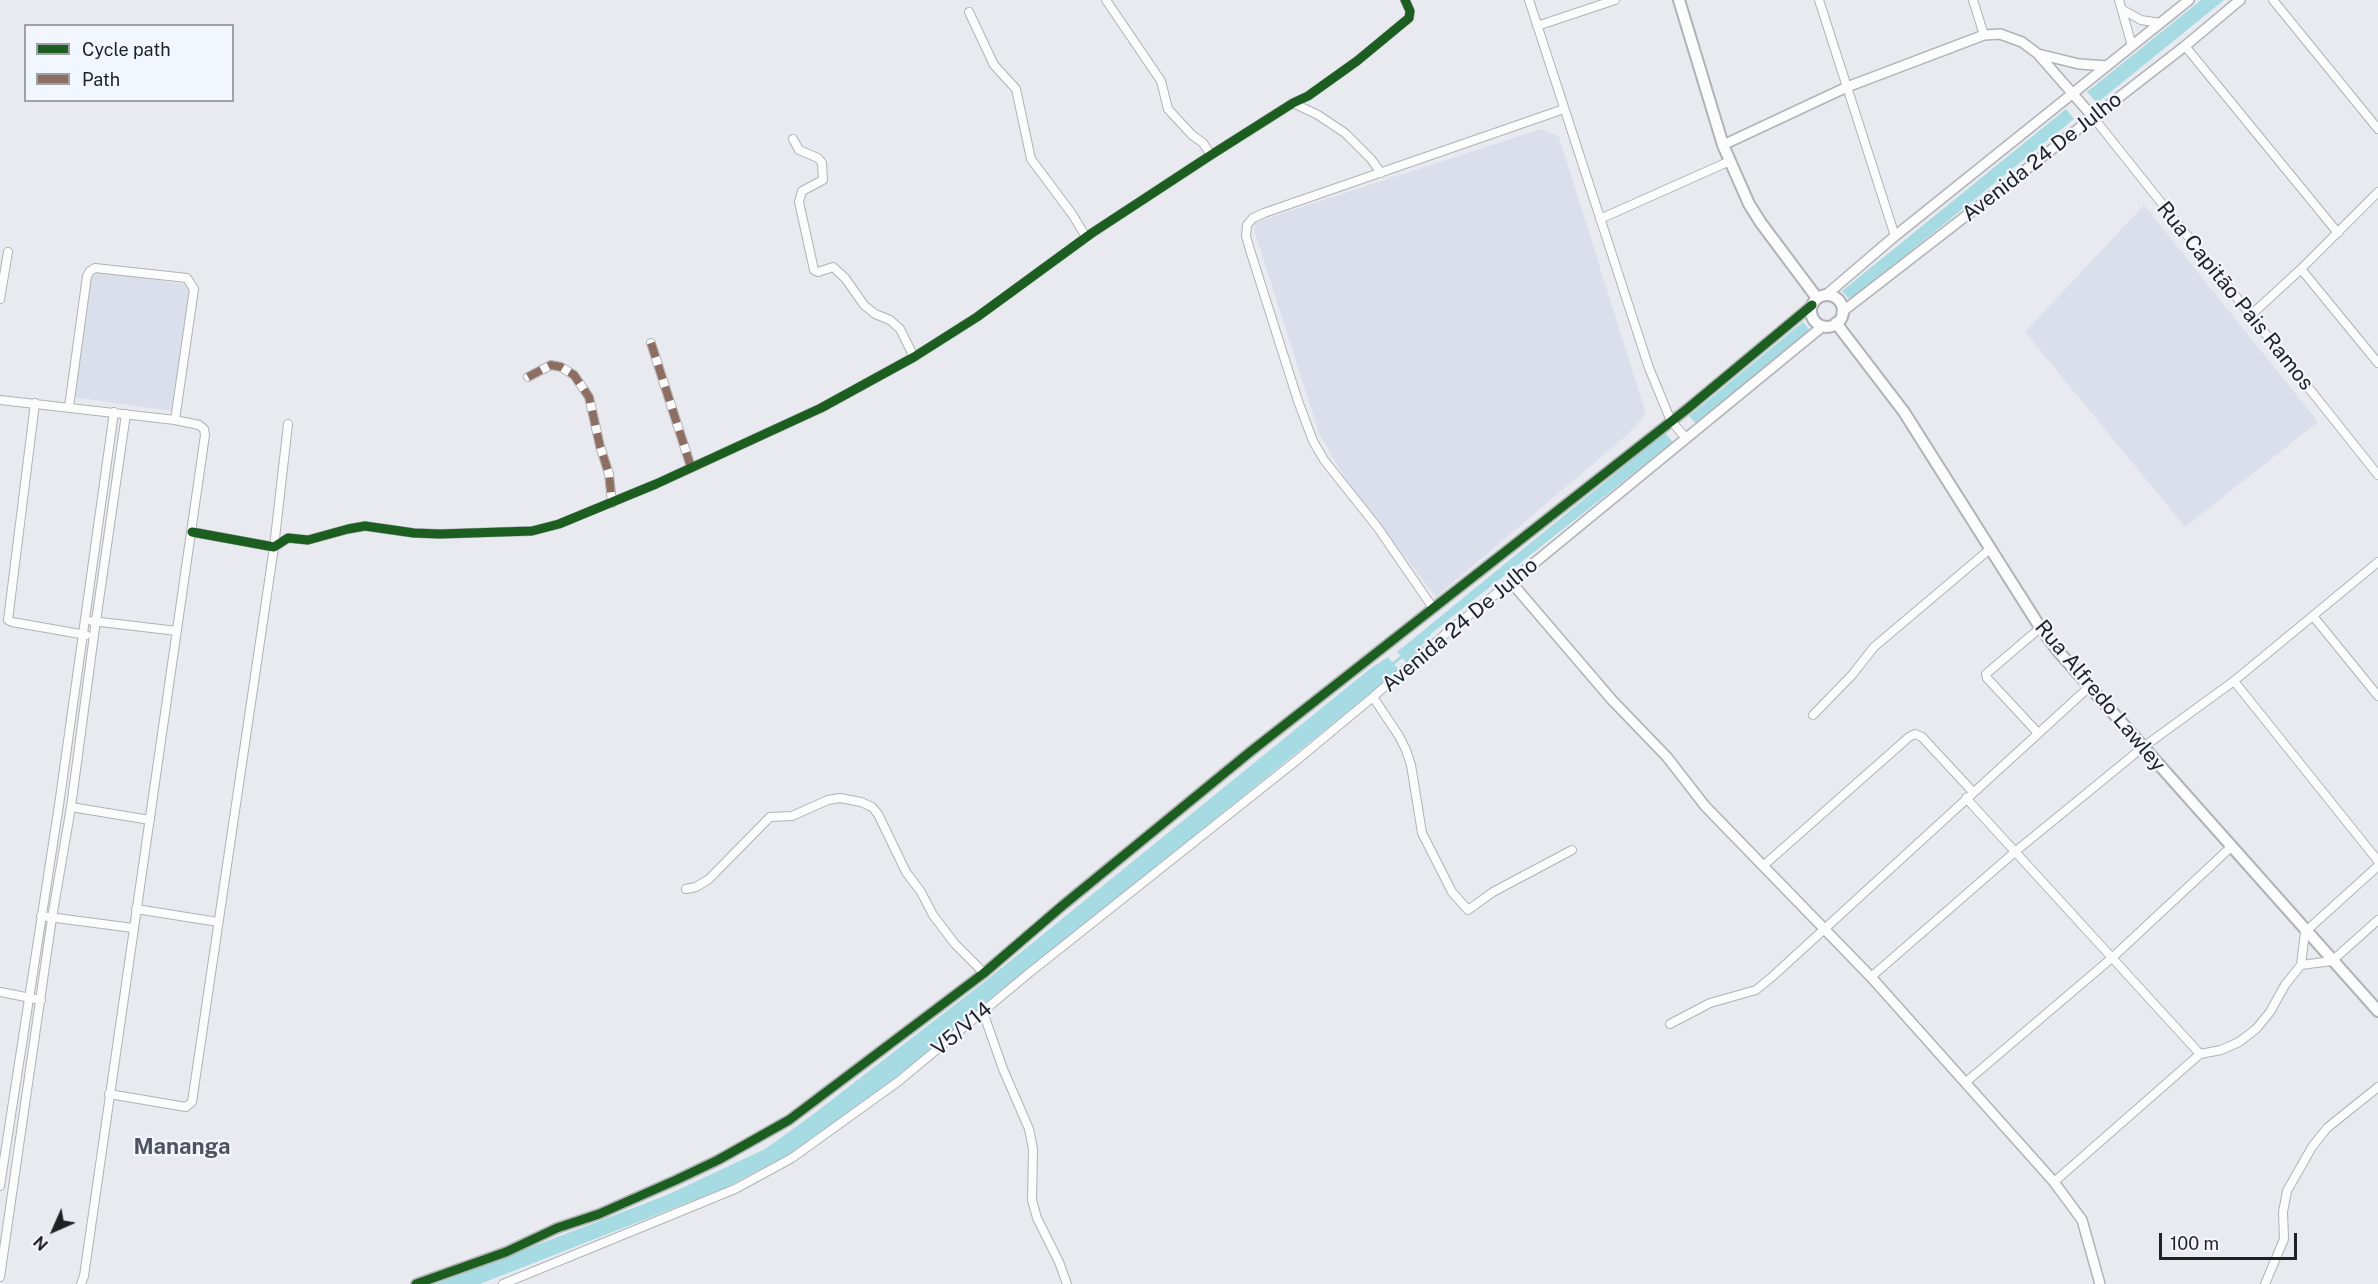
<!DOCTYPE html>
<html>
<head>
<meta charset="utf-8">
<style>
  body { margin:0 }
  #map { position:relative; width:2378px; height:1284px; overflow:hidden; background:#e8eaf0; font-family:"Public Sans",sans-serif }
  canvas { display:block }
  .legend { position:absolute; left:24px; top:24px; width:210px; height:78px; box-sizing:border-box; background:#f2f6fe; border:2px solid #9ea1a7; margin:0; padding:8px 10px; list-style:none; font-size:18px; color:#1f2124 }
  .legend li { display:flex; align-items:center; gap:12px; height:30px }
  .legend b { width:30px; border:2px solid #9ea1a7 }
  .north { position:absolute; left:24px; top:1200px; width:60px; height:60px; -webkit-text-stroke:4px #f2f6fe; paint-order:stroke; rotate:225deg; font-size:16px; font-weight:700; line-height:24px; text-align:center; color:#1f2124 }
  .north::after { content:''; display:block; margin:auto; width:21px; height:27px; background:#1f2124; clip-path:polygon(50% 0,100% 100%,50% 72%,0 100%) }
  .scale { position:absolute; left:2159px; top:1233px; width:138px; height:27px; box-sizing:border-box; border:3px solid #1f2124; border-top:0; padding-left:8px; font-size:18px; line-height:21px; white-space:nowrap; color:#1f2124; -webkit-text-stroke:4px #f2f6fe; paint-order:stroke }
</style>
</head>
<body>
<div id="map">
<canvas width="2378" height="1284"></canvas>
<ul class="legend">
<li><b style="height:8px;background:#1b5e20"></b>Cycle path</li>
<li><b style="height:8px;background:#8d6e63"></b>Path</li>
</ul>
<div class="north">N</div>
<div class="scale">100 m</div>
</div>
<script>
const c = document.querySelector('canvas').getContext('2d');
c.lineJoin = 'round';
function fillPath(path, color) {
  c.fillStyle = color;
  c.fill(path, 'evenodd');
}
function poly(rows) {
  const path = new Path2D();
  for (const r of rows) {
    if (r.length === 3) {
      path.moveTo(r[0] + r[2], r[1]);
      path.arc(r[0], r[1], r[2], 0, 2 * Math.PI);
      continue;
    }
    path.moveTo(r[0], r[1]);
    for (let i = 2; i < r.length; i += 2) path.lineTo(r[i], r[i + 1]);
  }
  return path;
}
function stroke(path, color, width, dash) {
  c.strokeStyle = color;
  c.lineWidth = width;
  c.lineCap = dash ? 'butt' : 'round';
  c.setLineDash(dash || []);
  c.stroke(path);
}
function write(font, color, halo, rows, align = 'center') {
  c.font = font + ' "Public Sans",sans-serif';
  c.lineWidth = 4.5;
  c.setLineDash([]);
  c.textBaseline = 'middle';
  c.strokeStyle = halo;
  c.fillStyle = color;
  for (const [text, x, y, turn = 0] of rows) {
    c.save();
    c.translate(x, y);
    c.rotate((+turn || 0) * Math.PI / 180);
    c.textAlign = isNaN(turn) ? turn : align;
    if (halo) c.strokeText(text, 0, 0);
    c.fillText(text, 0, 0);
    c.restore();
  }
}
const built = poly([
  [1541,129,1559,137,1646,414,1627,435,1436,597,1349,485,1319,433,1254,230,1256,222],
  [2144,205,2318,422,2185,527,2025,332],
  [90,270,190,285,172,411,72,397]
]);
const water = poly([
  [2201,0,2224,0,2097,103,2087,92],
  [2066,109,2074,119,1850,300,1842,291],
  [1803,322,1810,330,1697,425,1689,416],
  [1665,433,1673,442,1433,632,1407,663,1397,652],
  [1388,657,1399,670,895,1078,799,1149,725,1188,480,1284,435,1284,667,1195,765,1149,811,1116,988,979,1371,668]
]);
const stream = poly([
  [1390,666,1404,655]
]);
const minor = poly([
  [1106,0,1161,81,1168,109,1192,135,1203,143,1211,155],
  [1529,0,1649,368,1671,421,1686,438],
  [1819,0,1895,236],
  [1973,0,1984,35],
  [2119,0,2132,46],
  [2273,0,2378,129],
  [2123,10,2141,20,2160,23],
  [969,12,994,65,1016,89,1031,159,1072,214,1086,237],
  [1537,26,1615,0],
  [2185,46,2338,233],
  [1293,103,1318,115,1345,133,1371,159,1381,173],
  [2093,117,2378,475],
  [793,139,799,150,818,158,822,163,823,180,802,191,799,202,814,270,818,272,833,267,845,278,864,305,875,314,890,320,900,329,914,357],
  [1600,219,1730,161],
  [2301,269,2378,363],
  [0,299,8,252],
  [2251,315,2301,269,2378,192],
  [651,343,691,467],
  [528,377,551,365,561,367,574,375,589,397,600,446,609,474,612,503],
  [0,400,175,420,199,425,204,429,205,435,84,1276,81,1284],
  [35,403,8,620,12,622,86,635],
  [69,407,87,276,90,271,95,268,187,278,194,289,175,420],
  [192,532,274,547,288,538,308,540,348,529,365,526,414,533,440,534,532,531,559,524,656,484,821,408,914,357,977,317,1092,233,1211,155,1293,103,1308,96,1357,61,1409,18,1410,11,1405,0],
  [1511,582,1451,629,1373,697,1399,736,1406,750,1411,765,1422,833,1452,892,1468,910,1493,892,1572,850],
  [1433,608,1378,528,1324,460,1313,441,1298,401,1250,250,1246,236,1247,225,1253,218,1264,213,1564,109],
  [2313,616,2378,696],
  [92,621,177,631],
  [2234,681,2378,861],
  [1813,715,1852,675,1874,647,1990,549],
  [2038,733,1987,678,1986,674,2040,628],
  [1966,798,2200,1054],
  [71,807,150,820],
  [1763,866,1909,737,1915,734,1922,737,1973,792],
  [686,889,696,887,709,879,770,817,792,816,828,800,840,798,861,802,872,807,878,814,906,872,921,892,933,915,955,944,984,973],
  [136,909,218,922],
  [41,916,133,928],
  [2301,965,2332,961,2378,920],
  [1871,977,2016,851,2142,748,2234,681,2378,562],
  [0,992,41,1000],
  [983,1012,1003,1069,1029,1129,1033,1149,1032,1200,1037,1218,1059,1262,1067,1284],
  [1670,1024,1710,1003,1756,990,1773,976,2088,688],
  [1966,1082,2113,957,2231,847],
  [109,1094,186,1107,192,1102,274,547,288,424],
  [2054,1182,2200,1054,2221,1050,2239,1042,2256,1029,2270,1012,2285,985,2301,965,2305,932,2378,866],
  [0,1186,59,805,114,412],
  [0,1277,52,918,71,807,94,635,126,414],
  [503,1284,735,1189,792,1158,899,1081,1028,974,1297,760,1373,697],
  [2265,1284,2284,1239,2283,1212,2287,1191,2312,1147,2327,1128,2378,1087]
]);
const tertiary = poly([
  [2038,54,2079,64,2107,66],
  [1723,145,1847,87,1984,35,2000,34,2022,42,2038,54,2093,117],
  [1826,295,1895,236,2189,0],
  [1842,312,2185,46,2240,0],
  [1823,326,1511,582,1612,700,1667,757,1705,806,1871,977,2054,1182,2082,1220,2100,1284],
  [416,1284,506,1252,557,1228,599,1214,676,1180,718,1160,789,1120,984,973,1062,906,1250,752,1687,409,1812,305]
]);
const secondary = poly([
  [1679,0,1723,145,1749,204,1761,223,1817,298],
  [1827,311,16],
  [1836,323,1904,412,2038,624,2058,651,2378,1011]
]);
const quiet = poly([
  [651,343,691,467],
  [528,377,551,365,561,367,574,375,589,397,600,446,609,474,612,503]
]);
const cycleway = poly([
  [192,532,274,547,288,538,308,540,348,529,365,526,414,533,440,534,532,531,559,524,656,484,821,408,914,357,977,317,1092,233,1211,155,1293,103,1308,96,1357,61,1409,18,1410,11,1405,0],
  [416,1284,506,1252,557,1228,599,1214,676,1180,718,1160,789,1120,984,973,1062,906,1250,752,1687,409,1812,305]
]);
const streetNames = [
  ["Avenida 24 De Julho",2042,157,-38],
  ["Rua Capitão Pais Ramos",2235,296,51],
  ["Avenida 24 De Julho",1460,625,-40],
  ["Rua Alfredo Lawley",2100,696,50],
  ["V5/V14",962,1029,-40]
];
const neighbourhoodNames = [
  ["Mananga",182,1147]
];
fillPath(built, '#dadfeb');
fillPath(water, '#a7dbe3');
stroke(stream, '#a7dbe3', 3);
stroke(minor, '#b0b2b6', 10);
stroke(tertiary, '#b0b2b6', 12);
stroke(secondary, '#b0b2b6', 14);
stroke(minor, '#fcfcfd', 8);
stroke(tertiary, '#fcfcfd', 9);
stroke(secondary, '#fcfcfd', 10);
stroke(quiet, '#8d6e63', 8, [15, 8]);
stroke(cycleway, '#1b5e20', 9);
write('21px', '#1f2124', '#f2f6fe', streetNames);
write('bold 22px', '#4f545c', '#f2f6fe', neighbourhoodNames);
</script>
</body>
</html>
